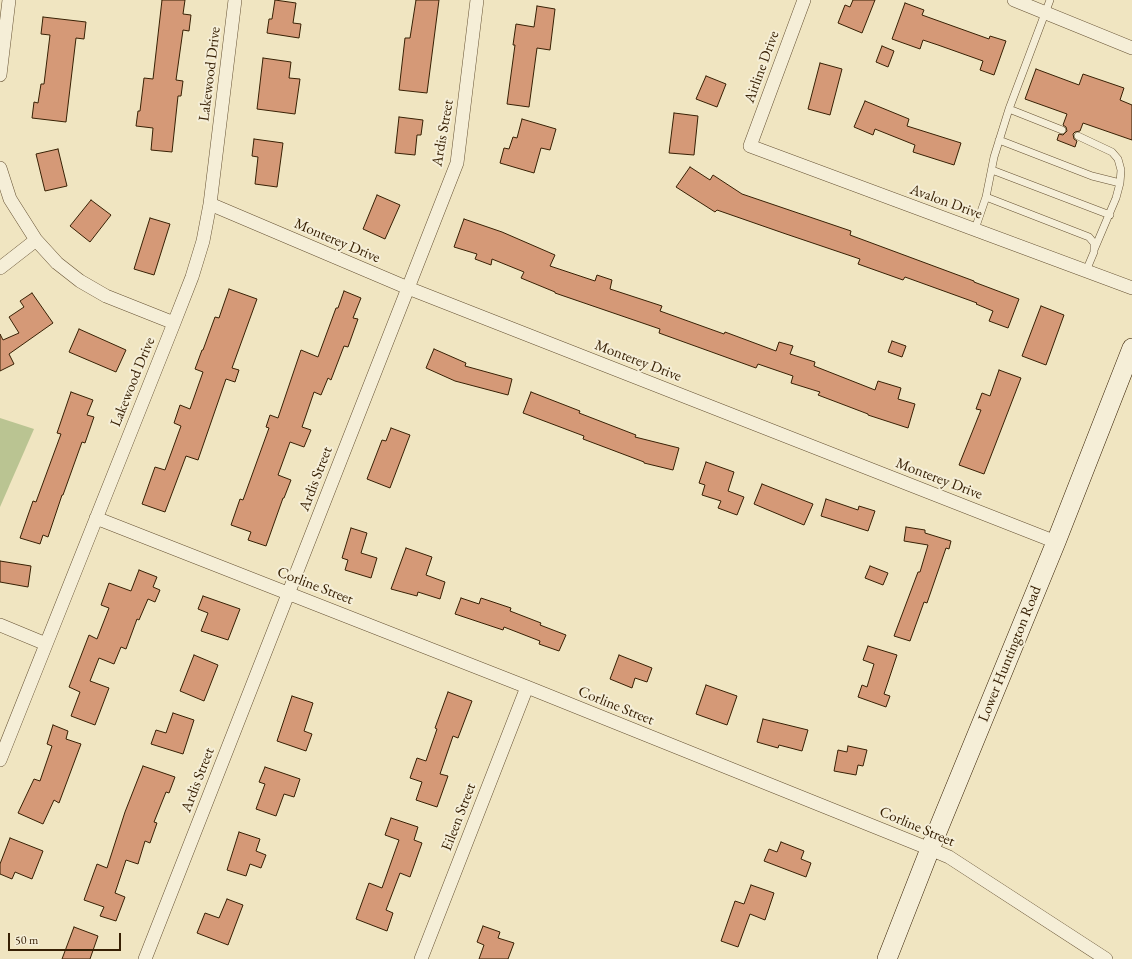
<!DOCTYPE html>
<html>
<head>
<meta charset="utf-8">
<style>
  body { margin:0 }
  #map { position:relative; width:1132px; height:959px; overflow:hidden; background:#f0e5c1; font-family:"EB Garamond",serif }
  canvas { display:block }
  .scale { position:absolute; left:8px; top:933px; width:113px; height:18px; box-sizing:border-box; border:2px solid #372004; border-top:0; padding-left:5px; font-size:12px; line-height:14px; white-space:nowrap; color:#372004; -webkit-text-stroke:3px #f5eed7; paint-order:stroke }
</style>
</head>
<body>
<div id="map">
<canvas width="1132" height="959"></canvas>
<div class="scale">50 m</div>
</div>
<script>
const c = document.querySelector('canvas').getContext('2d');
c.lineJoin = 'round';
function fillPath(path, color) {
  c.fillStyle = color;
  c.fill(path, 'evenodd');
}
function poly(rows) {
  const path = new Path2D();
  for (const r of rows) {
    path.moveTo(r[0], r[1]);
    for (let i = 2; i < r.length; i += 2) path.lineTo(r[i], r[i + 1]);
  }
  return path;
}
function stroke(path, color, width, dash) {
  c.strokeStyle = color;
  c.lineWidth = width;
  c.lineCap = dash ? 'butt' : 'round';
  c.setLineDash(dash || []);
  c.stroke(path);
}
function write(font, color, halo, rows, align = 'center') {
  c.font = font + ' "EB Garamond",serif';
  c.lineWidth = 4;
  c.setLineDash([]);
  c.textBaseline = 'middle';
  c.strokeStyle = halo;
  c.fillStyle = color;
  for (const [text, x, y, turn = 0] of rows) {
    c.save();
    c.translate(x, y);
    c.rotate((+turn || 0) * Math.PI / 180);
    c.textAlign = isNaN(turn) ? turn : align;
    if (halo) c.strokeText(text, 0, 0);
    c.fillText(text, 0, 0);
    c.restore();
  }
}
const green = poly([
  [0,418,34,429,0,507]
]);
const building = poly([
  [162,0,185,0,183,14,191,15,189,31,183,30,176,80,183,81,181,96,178,96,172,152,151,150,153,128,136,126,138,111,140,111,144,78,153,79,162,0],
  [275,0,296,3,293,23,301,24,299,38,267,33,269,19,272,19,275,0],
  [416,0,439,0,427,93,399,90,405,38,410,38,416,0],
  [853,0,875,0,862,33,838,23,845,5,850,7,853,0],
  [905,3,924,10,922,15,989,39,990,36,1006,41,994,75,980,70,983,61,938,45,923,40,920,49,892,39,905,3],
  [537,6,555,9,550,50,537,48,529,107,507,104,515,45,513,45,516,24,534,27,537,6],
  [43,17,86,22,84,39,76,38,66,122,32,118,34,102,38,103,41,84,44,84,50,35,41,34,43,17],
  [882,46,894,51,888,67,876,62,882,46],
  [263,58,291,62,289,78,300,79,295,114,257,109,263,58],
  [820,63,842,69,830,115,808,109,820,63],
  [1036,69,1079,85,1083,74,1124,88,1120,100,1132,105,1132,140,1083,123,1080,131,1075,132,1073,134,1074,139,1077,141,1075,147,1057,140,1059,134,1063,135,1067,131,1066,127,1063,125,1067,114,1025,99,1036,69],
  [706,76,726,84,717,107,696,99,706,76],
  [865,101,909,119,907,126,961,143,954,165,913,152,915,145,875,129,873,135,854,127,865,101],
  [674,113,698,116,694,155,669,153,674,113],
  [399,117,423,120,421,135,417,135,415,155,395,153,399,117],
  [522,119,556,129,550,150,541,148,534,173,500,163,504,148,509,149,513,137,517,138,522,119],
  [254,139,283,143,277,187,255,184,258,157,252,156,254,139],
  [58,149,67,186,45,191,36,154,58,149],
  [690,167,710,180,713,175,742,194,851,231,850,235,974,281,974,282,1019,299,1008,328,989,321,993,311,976,304,977,303,905,277,903,280,858,264,860,259,786,234,717,210,715,212,676,187,690,167],
  [377,195,400,205,385,239,363,229,377,195],
  [91,200,111,215,90,242,70,226,91,200],
  [150,218,170,224,154,275,134,269,150,218],
  [464,219,502,232,555,255,550,266,595,281,597,275,612,280,610,289,662,306,660,311,724,334,725,332,776,351,779,342,793,346,790,354,815,362,814,366,875,390,878,381,901,388,898,399,915,404,908,428,868,415,868,414,818,395,820,392,791,383,793,376,758,364,756,368,659,333,660,329,555,293,555,292,521,278,524,272,492,259,491,265,475,259,477,254,454,247,464,219],
  [229,289,257,299,232,368,239,370,235,382,226,379,198,460,186,456,165,512,142,504,155,467,165,470,181,426,174,423,180,405,190,409,203,372,195,369,202,350,203,350,215,317,219,318,229,289],
  [344,291,361,298,353,318,358,319,348,347,344,346,331,380,328,378,321,395,314,392,302,427,311,430,304,447,290,442,278,475,291,480,284,498,283,498,266,546,248,540,251,532,231,525,240,499,243,500,269,428,266,427,270,415,278,418,301,350,318,357,336,308,338,308,344,291],
  [32,293,53,323,9,354,14,364,0,371,0,334,3,340,19,333,9,317,24,307,20,301,32,293],
  [1041,306,1064,315,1046,365,1022,356,1041,306],
  [79,329,126,350,116,372,69,352,79,329],
  [892,341,906,346,902,357,888,352,892,341],
  [434,349,466,363,465,366,512,379,508,395,455,381,426,368,434,349],
  [999,370,1021,378,984,474,959,465,981,410,976,409,982,393,990,396,999,370],
  [71,392,93,400,87,415,94,417,85,443,82,442,63,495,62,495,48,537,43,535,40,544,20,538,33,501,36,502,61,434,57,433,71,392],
  [531,392,580,411,579,413,636,435,635,437,679,448,673,470,644,463,644,462,583,439,584,436,523,413,531,392],
  [391,428,410,435,390,488,367,479,382,440,386,441,391,428],
  [706,462,734,472,728,491,744,497,737,515,718,508,721,501,702,495,705,485,699,483,706,462],
  [762,484,813,504,804,525,754,504,762,484],
  [826,499,858,510,859,506,875,511,868,531,821,516,826,499],
  [906,527,925,530,925,533,951,541,949,549,946,548,927,603,924,602,910,641,894,636,918,572,920,572,928,545,904,541,906,527],
  [351,528,367,533,361,553,377,558,371,578,345,570,348,560,342,558,351,528],
  [406,548,432,557,426,575,445,582,440,599,418,592,417,596,391,589,406,548],
  [0,561,31,566,28,587,0,582,0,561],
  [870,566,888,573,883,585,865,578,870,566],
  [139,570,157,577,153,587,160,590,155,602,148,599,139,620,137,619,126,649,121,647,114,664,99,658,90,681,109,688,95,725,71,716,80,692,69,687,89,635,97,639,109,608,101,605,109,583,131,591,139,570],
  [203,596,240,609,228,640,201,631,208,613,198,609,203,596],
  [461,598,479,604,481,598,511,608,510,611,541,623,540,625,566,635,559,651,539,644,540,641,504,627,503,630,455,614,461,598],
  [868,646,897,655,884,694,890,696,886,707,858,697,862,685,867,687,874,664,863,660,868,646],
  [194,655,218,665,204,701,180,691,194,655],
  [619,655,652,668,647,682,635,678,632,688,610,679,619,655],
  [706,685,737,696,727,725,696,714,706,685],
  [448,692,472,701,458,738,453,736,440,774,448,776,437,807,416,800,422,782,410,778,417,758,426,761,437,729,435,728,448,692],
  [292,696,313,703,304,731,312,734,306,751,277,741,292,696],
  [173,713,194,720,183,754,151,744,156,730,166,733,173,713],
  [763,719,808,730,802,751,779,745,778,748,757,742,763,719],
  [53,725,68,731,66,739,81,744,59,803,54,800,43,824,18,813,34,779,40,781,52,746,47,744,53,725],
  [848,746,867,750,863,766,858,765,856,775,834,771,838,750,847,752,848,746],
  [143,766,175,777,169,793,166,792,154,822,157,823,150,843,145,841,138,864,126,860,115,893,125,897,116,921,100,916,104,907,84,900,97,864,107,868,125,812,143,766],
  [265,767,300,779,294,797,284,794,276,816,256,809,265,784,259,782,265,767],
  [391,818,418,827,414,840,422,843,410,877,400,873,386,910,393,913,387,931,356,919,369,883,382,888,399,840,385,835,391,818],
  [239,832,260,839,256,851,266,855,261,868,250,864,246,876,227,870,239,832],
  [10,838,43,851,32,879,15,872,12,879,0,874,0,864,10,838],
  [781,842,804,851,801,859,811,863,806,877,764,861,769,849,777,852,781,842],
  [751,885,774,893,765,920,750,914,738,947,721,941,735,901,744,904,751,885],
  [227,899,243,905,228,945,197,933,205,913,219,918,227,899],
  [483,926,500,932,498,938,514,943,508,959,479,959,484,945,477,942,483,926],
  [74,927,98,936,90,959,62,959,74,927]
]);
const service = poly([
  [1009,109,1062,130],
  [1078,136,1112,152,1118,159,1121,170,1120,183,1116,198,1094,250],
  [999,140,1092,176,1120,183],
  [992,170,1110,215],
  [986,197,1089,237,1094,243,1094,252,1086,271],
  [975,229,986,197,994,157,1009,109,1050,0]
]);
const minor = poly([
  [804,0,750,146,1132,288],
  [1014,0,1132,48],
  [0,75,9,0],
  [0,168,10,199,36,240,57,263,80,281,106,296,174,323],
  [210,204,408,288,1056,542],
  [0,268,36,240],
  [96,518,527,687,930,849,949,857,1106,959],
  [0,625,46,644],
  [0,760,174,323,192,277,203,241,210,204,235,0],
  [145,959,457,163,477,0],
  [421,959,527,687]
]);
const secondary = poly([
  [887,959,930,849,1056,542,1132,348]
]);
const streetNames = [
  ["Airline Drive",762,67,-70],
  ["Lakewood Drive",210,74,-83],
  ["Ardis Street",443,133,-80],
  ["Avalon Drive",946,202,20],
  ["Monterey Drive",337,241,23],
  ["Monterey Drive",638,361,21],
  ["Lakewood Drive",133,382,-68],
  ["Ardis Street",316,479,-69],
  ["Monterey Drive",939,479,21],
  ["Corline Street",315,586,21],
  ["Lower Huntington Road",1010,654,-68],
  ["Corline Street",616,706,22],
  ["Ardis Street",198,780,-69],
  ["Eileen Street",459,817,-69],
  ["Corline Street",917,827,23]
];
fillPath(green, '#bac492');
fillPath(building, '#d59977');
stroke(building, '#372004', 1);
stroke(service, '#655133', 8);
stroke(minor, '#655133', 14);
stroke(secondary, '#372004', 20);
stroke(service, '#f5eed7', 7);
stroke(minor, '#f5eed7', 13);
stroke(secondary, '#f5eed7', 19);
write('15px', '#372004', '#f5eed7', streetNames);
</script>
</body>
</html>
